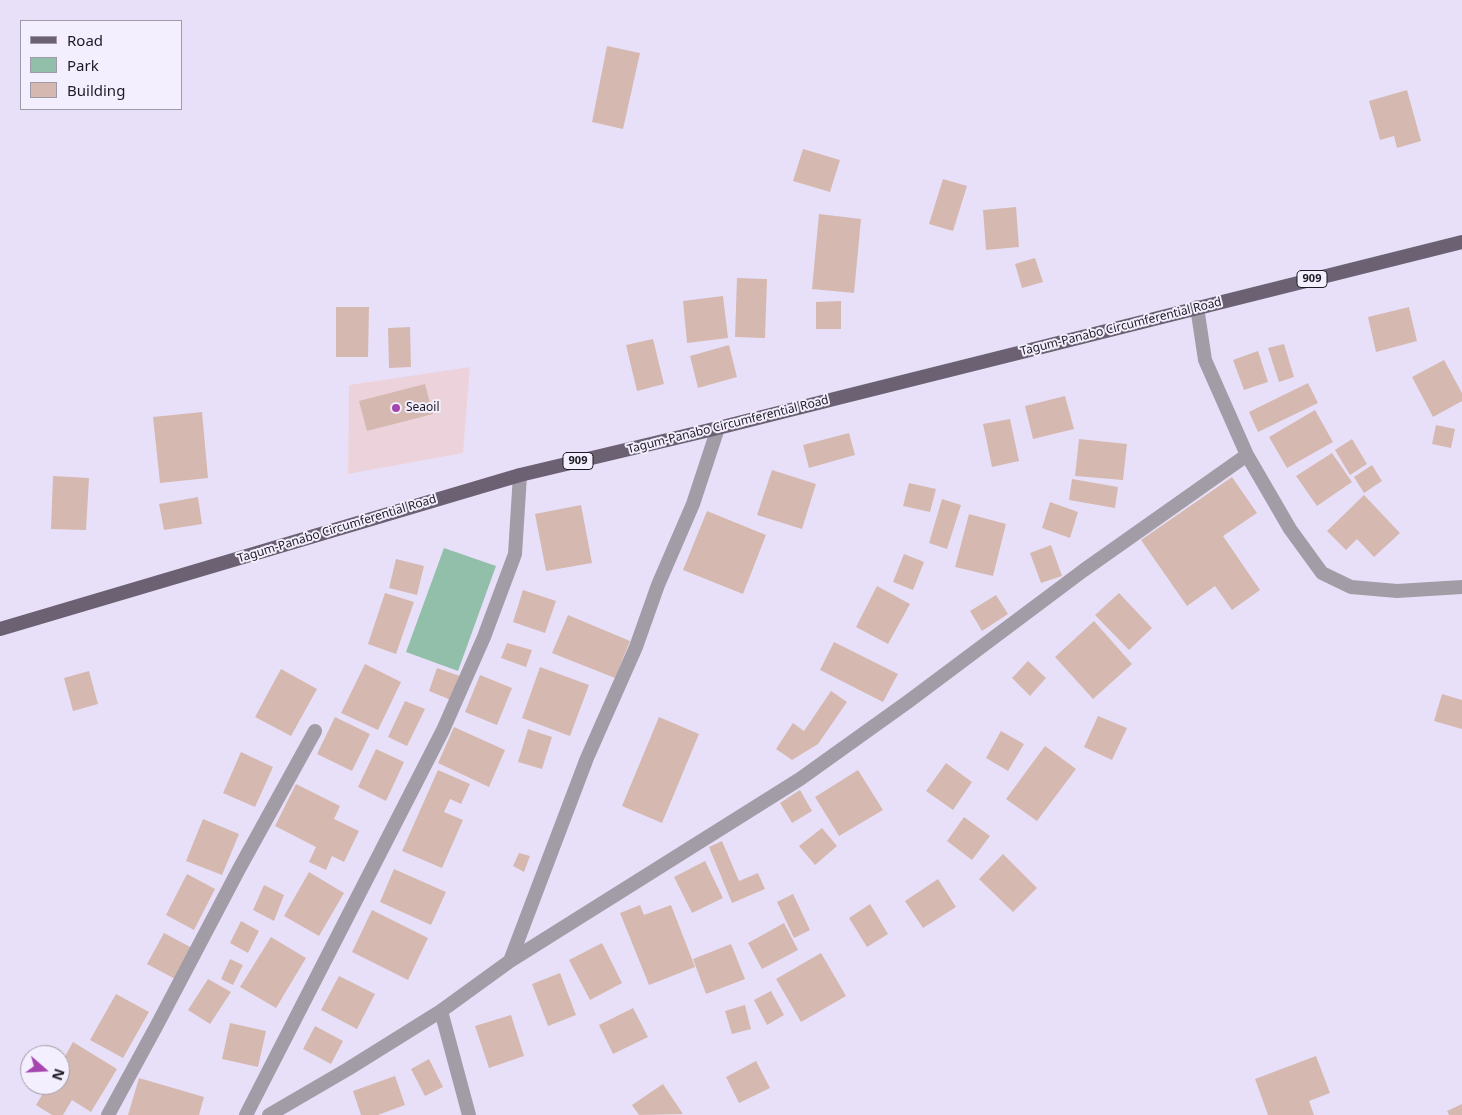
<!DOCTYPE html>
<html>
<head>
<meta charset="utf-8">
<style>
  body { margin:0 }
  #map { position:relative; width:1462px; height:1115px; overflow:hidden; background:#e8e0f9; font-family:"Noto Sans",sans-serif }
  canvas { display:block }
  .legend { position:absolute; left:20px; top:20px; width:162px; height:90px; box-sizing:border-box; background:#f4effe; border:1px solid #9e9aa6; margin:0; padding:6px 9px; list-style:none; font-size:15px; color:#1d1a23 }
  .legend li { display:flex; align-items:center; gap:10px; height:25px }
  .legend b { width:25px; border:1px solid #9e9aa6 }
  .north { position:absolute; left:20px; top:1045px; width:50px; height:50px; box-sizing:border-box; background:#f4effe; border:1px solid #9e9aa6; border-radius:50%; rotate:109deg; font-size:14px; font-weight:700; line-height:20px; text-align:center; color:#1d1a23 }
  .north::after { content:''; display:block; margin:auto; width:18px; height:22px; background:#a545ae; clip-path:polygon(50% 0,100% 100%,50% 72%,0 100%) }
</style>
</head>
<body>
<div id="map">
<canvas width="1462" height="1115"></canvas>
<ul class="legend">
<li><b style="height:6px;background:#6c6173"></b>Road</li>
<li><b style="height:14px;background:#91bfa9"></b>Park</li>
<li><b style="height:14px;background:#d5b9b0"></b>Building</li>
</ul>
<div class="north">N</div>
</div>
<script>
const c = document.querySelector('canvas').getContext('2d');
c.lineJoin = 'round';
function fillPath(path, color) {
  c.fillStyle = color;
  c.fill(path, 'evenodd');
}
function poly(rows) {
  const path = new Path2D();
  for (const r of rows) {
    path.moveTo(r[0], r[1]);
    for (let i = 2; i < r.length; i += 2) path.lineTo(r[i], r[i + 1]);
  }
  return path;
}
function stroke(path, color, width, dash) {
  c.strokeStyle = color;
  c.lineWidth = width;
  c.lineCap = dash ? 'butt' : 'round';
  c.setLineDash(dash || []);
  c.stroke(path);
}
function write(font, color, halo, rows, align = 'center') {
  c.font = font + ' "Noto Sans",sans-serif';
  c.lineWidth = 4;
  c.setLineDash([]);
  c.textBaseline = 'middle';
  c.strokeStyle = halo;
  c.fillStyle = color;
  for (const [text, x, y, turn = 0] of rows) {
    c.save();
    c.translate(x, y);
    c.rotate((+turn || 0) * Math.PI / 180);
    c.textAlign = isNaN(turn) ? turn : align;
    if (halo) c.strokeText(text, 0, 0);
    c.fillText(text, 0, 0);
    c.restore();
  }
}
const commercial = poly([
  [470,367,463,453,348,474,349,385]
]);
const green = poly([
  [444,548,496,566,458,671,406,652]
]);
const building = poly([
  [607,46,640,53,623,129,592,122],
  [1407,90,1421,141,1397,148,1394,136,1380,140,1369,101],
  [803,149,840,160,830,192,793,181],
  [943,179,967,186,953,231,929,224],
  [1016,207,1019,247,986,250,983,210],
  [819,214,861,219,854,293,812,289],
  [1035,258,1043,282,1022,288,1015,264],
  [737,278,767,279,765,338,735,337],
  [723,296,728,338,687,343,683,301],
  [841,301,841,329,816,329,816,302],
  [336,307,369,307,368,357,336,357],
  [1409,307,1417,341,1376,352,1368,317],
  [410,327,411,367,389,368,388,328],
  [653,339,664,384,637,391,626,345],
  [1284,344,1294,377,1279,382,1268,348],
  [729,345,737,377,698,388,690,356],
  [1258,351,1268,382,1244,390,1233,360],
  [1444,360,1462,393,1462,401,1433,417,1412,377],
  [1308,383,1318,403,1258,432,1249,412],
  [425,384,433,414,367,431,359,401],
  [1065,396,1074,429,1033,439,1025,406],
  [1315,410,1333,442,1287,468,1269,437],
  [202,412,208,478,160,483,153,417],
  [1010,419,1019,461,992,467,983,424],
  [1436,425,1455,429,1451,448,1432,444],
  [849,433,855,455,809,468,803,445],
  [1079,439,1127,444,1123,480,1075,476],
  [1352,439,1367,464,1350,475,1335,450],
  [1332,453,1352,482,1317,506,1296,476],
  [1372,465,1382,481,1364,493,1354,477],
  [772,470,816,484,802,529,757,515],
  [53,476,89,478,86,530,51,529],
  [1232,477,1257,513,1223,536,1260,590,1232,610,1215,586,1187,606,1141,540],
  [1072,479,1118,487,1115,508,1069,500],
  [909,483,936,489,930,512,903,506],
  [1364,495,1400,533,1374,557,1357,539,1346,550,1327,531],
  [198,497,202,524,164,530,159,504],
  [942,499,961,505,947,549,929,543],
  [1050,502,1078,512,1070,538,1042,528],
  [581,505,592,563,546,571,535,514],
  [707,511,766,535,743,594,683,570],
  [969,514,1006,524,993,576,955,567],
  [1051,545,1062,576,1041,583,1030,553],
  [904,554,924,562,913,590,893,582],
  [396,559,424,566,417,595,389,588],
  [877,586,910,604,888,644,856,627],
  [523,590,556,601,545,633,513,622],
  [385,593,414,602,396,654,368,644],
  [1119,593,1152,628,1129,650,1095,615],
  [996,595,1008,614,982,631,970,611],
  [568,615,630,641,615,678,552,653],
  [1094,621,1132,664,1093,699,1055,657],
  [834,642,898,674,883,702,820,670],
  [507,643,532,650,526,667,501,658],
  [1028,661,1046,678,1030,696,1012,678],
  [365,664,401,682,378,730,341,713],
  [540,667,589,685,570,736,522,718],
  [437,668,460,676,451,700,429,691],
  [281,669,317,689,291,736,255,717],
  [89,671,98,704,73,711,64,678],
  [480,675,512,688,497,725,465,712],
  [831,691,847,702,818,744,792,760,776,749,793,723,804,731],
  [1442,694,1462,700,1462,729,1434,721],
  [405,701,425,709,407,746,388,737],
  [1098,716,1127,728,1112,760,1084,747],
  [335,717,370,734,352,771,317,754],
  [659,717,699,734,662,823,622,806],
  [454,727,505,750,489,787,438,763],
  [528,729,552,737,542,769,518,762],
  [1001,731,1024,744,1008,771,986,758],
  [1045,746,1076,769,1037,821,1006,799],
  [376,749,404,762,386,801,358,787],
  [241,752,273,767,255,807,223,793],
  [946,763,972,782,953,810,926,791],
  [438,770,470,784,461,804,450,799,444,812,463,820,442,868,402,851],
  [858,770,883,810,839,836,815,797],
  [296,784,340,806,334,819,359,831,344,862,332,856,326,870,309,862,316,847,275,826],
  [800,790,812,811,792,823,780,803],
  [964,817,990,836,972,860,947,841],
  [203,819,239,834,222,875,186,861],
  [822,828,837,846,815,865,799,846],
  [722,841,739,881,758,873,765,889,732,903,709,847],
  [519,853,530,856,524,872,513,866],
  [1003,854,1037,888,1013,912,979,879],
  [705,861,723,898,692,913,674,877],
  [394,869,446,892,431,925,380,902],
  [309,872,344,893,319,936,284,916],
  [187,874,215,889,194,930,166,915],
  [938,879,956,907,923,928,905,901],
  [264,885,284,895,274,921,253,910],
  [793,894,810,930,794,938,777,902],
  [870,904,888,934,867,947,849,918],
  [640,905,644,915,671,905,695,967,649,985,620,913],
  [372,910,428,938,408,980,352,952],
  [241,921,259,931,248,953,230,943],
  [784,923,798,950,762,969,748,943],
  [164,933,194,949,177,980,147,964],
  [271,937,306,958,276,1008,240,987],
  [602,943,622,983,590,1000,569,960],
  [731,944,745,979,706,994,693,959],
  [821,953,846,996,801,1022,776,979],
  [230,959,243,965,233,985,221,979],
  [560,973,576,1015,548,1026,532,984],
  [339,976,375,994,357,1029,321,1010],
  [208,979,231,992,210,1024,188,1010],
  [771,991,784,1015,767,1025,754,1000],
  [116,994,149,1012,123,1058,90,1040],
  [745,1005,751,1029,732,1034,725,1011],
  [633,1008,648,1037,613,1054,599,1025],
  [511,1015,524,1056,489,1068,475,1026],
  [230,1023,266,1031,258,1067,222,1059],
  [315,1026,343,1041,331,1064,303,1049],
  [73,1042,117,1069,91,1112,72,1100,63,1115,52,1115,36,1105,48,1085,60,1085,60,1065],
  [1316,1056,1330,1093,1309,1101,1314,1115,1268,1115,1255,1079],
  [429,1059,443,1087,425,1096,411,1069],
  [756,1061,770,1088,739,1103,726,1077],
  [395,1076,405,1105,378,1115,361,1115,353,1091],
  [139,1078,204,1097,199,1115,128,1115],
  [663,1084,683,1114,639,1115,632,1105],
  [1462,1104,1462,1115,1449,1115,1447,1111]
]);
const minor = poly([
  [1197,307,1205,360,1247,455,1290,529,1322,573,1351,587,1397,591,1462,587],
  [510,961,587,758,636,647,658,585,693,504,718,428],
  [441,1011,469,1115],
  [108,1115,157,1025,239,869,315,731],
  [246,1115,443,730,484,637,515,554,520,475],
  [269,1115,348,1069,441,1011,510,961,800,779,909,701,1084,570,1247,455]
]);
const primary = poly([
  [0,629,520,475,718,428,1462,242]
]);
const markers = [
  [396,408,5,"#a545ae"]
];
const shields = [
  [1312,279,30],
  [578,461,30]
];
const shieldNames = [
  ["909",1312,279],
  ["909",578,461]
];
const streetNames = [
  ["Tagum-Panabo Circumferential Road",1121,327,-14],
  ["Tagum-Panabo Circumferential Road",728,425,-14],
  ["Tagum-Panabo Circumferential Road",337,529,-17]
];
const poiNames = [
  ["Seaoil",406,408]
];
fillPath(commercial, '#ecd3db');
fillPath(green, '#91bfa9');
fillPath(building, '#d5b9b0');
stroke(minor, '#a29ca6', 14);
stroke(primary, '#6c6173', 14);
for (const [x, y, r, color] of markers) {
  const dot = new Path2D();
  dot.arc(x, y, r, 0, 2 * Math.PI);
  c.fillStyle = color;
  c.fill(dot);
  stroke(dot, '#f4effe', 2);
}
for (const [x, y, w] of shields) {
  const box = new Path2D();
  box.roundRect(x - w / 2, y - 8.5, w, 17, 4);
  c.fillStyle = '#f4effe';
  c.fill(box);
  stroke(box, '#1d1a23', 1);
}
write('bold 11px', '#1d1a23', null, shieldNames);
write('12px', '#1d1a23', '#f4effe', streetNames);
write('12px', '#1d1a23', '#f4effe', poiNames, 'left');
</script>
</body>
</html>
